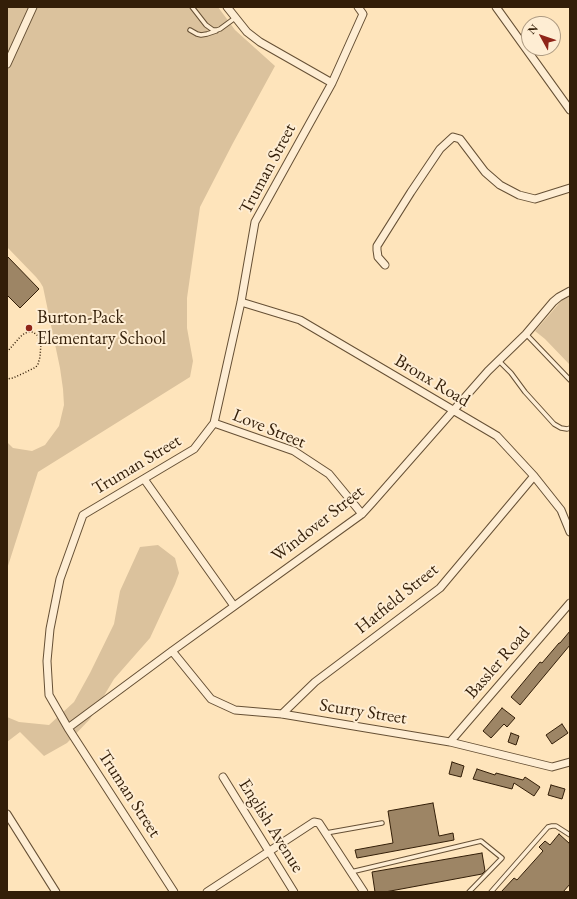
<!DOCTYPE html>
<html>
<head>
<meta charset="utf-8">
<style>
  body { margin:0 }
  #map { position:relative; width:577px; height:899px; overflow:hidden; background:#fee4bb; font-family:"EB Garamond",serif }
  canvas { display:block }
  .frame { position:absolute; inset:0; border:8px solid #331e08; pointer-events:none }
  .north { position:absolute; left:521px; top:16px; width:40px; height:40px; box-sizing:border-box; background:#feedd3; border:1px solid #ad9a82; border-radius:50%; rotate:310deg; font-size:11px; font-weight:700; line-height:16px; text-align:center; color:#331e08 }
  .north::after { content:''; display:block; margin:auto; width:14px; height:18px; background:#8f2418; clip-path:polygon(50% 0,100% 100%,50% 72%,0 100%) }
</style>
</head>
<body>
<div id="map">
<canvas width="577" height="899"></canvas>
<div class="frame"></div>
<div class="north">N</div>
</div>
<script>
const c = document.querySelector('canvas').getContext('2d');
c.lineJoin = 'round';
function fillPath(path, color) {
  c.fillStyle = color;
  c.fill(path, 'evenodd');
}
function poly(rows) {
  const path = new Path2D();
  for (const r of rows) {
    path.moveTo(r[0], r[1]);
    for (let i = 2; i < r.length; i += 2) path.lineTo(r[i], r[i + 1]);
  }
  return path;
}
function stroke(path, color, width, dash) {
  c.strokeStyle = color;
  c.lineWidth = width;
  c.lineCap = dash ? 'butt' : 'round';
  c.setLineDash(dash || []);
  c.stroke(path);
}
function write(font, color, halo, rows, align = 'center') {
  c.font = font + ' "EB Garamond",serif';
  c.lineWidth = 4;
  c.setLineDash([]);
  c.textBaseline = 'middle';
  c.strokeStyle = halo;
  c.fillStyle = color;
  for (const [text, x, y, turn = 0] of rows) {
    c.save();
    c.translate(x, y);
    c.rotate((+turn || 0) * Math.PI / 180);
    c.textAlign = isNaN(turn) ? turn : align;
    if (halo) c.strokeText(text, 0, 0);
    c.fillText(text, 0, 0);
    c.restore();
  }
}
const green = poly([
  [7,7,218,7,235,30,275,66,233,143,200,207,187,298,187,328,193,361,190,377,38,472,7,569,7,442,13,448,32,451,45,445,59,426,64,405,63,389,60,368,43,287,40,282,36,277,7,247],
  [570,296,570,365,545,339,535,331,563,299],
  [158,545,175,558,179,573,175,584,150,638,114,679,90,719,67,743,44,756,20,732,7,742,7,717,19,722,49,725,74,702,90,673,114,624,120,591,140,547]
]);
const building = poly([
  [7,256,39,289,20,308,7,295,7,256],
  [570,631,570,645,520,705,511,697,540,662,542,663,559,643,560,643,570,631],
  [502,708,515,718,507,727,504,724,491,738,483,731,502,708],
  [562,724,568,733,552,744,546,735,562,724],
  [511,733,519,736,516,745,508,742,511,733],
  [452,762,464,766,461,777,449,774,452,762],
  [477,769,495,775,496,773,523,780,525,777,540,787,534,796,514,783,512,789,473,779,477,769],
  [551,785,565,789,562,799,548,795,551,785],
  [433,803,439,836,453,833,454,840,357,858,355,850,393,843,388,811,433,803],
  [559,834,570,844,570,884,563,892,501,892,514,878,517,880,543,851,539,847,545,841,550,845,559,834],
  [482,853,485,871,482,874,385,892,375,892,372,872,482,853]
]);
const path = poly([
  [7,352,20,337,25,333,30,332,33,332,37,335,41,343,40,357,38,364,36,367,24,373,13,378,7,379]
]);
const service = poly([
  [192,7,206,25,213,30,217,30,220,29,235,18],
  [190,30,197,34,201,35,207,34,216,31],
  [526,334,570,380],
  [498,360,511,373,525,392,554,424,561,428,567,429,570,428],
  [326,833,382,823],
  [351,872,481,841,502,858,469,892],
  [491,892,548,827,552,826,556,826,570,835]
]);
const minor = poly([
  [227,7,247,32,260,42,332,83],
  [496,7,570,110],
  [7,64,33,7],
  [385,265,378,257,377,250,377,246,411,192,440,149,453,137,460,139,485,172,500,185,519,195,535,199,570,188],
  [241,302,300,320,497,436,534,476,561,510,570,532],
  [214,423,294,451,329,474,362,514],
  [144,479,234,606],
  [172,651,211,699,235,710,282,714,450,742,552,767,570,762],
  [282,714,315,682,440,588,534,476],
  [68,728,172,651,362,514,372,503,488,371,526,334,553,302,559,297,570,291],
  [450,742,570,603],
  [223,777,294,892],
  [7,814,56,892],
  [174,892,68,728,49,695,47,661,50,629,60,579,83,515,194,449,214,423,241,302,255,222,332,83,363,14,358,7],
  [207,892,314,822,319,823,364,892]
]);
const markers = [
  [29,328,4,"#8f2418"]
];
const streetNames = [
  ["Truman Street",268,169,-62],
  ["Bronx Road",432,381,31],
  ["Love Street",269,429,22],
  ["Truman Street",137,465,-31],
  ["Windover Street",318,524,-38],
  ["Hatfield Street",397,599,-39],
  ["Bassler Road",498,663,-49],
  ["Scurry Street",363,712,9],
  ["Truman Street",129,794,57],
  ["English Avenue",271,826,58]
];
const poiNames = [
  ["Burton-Pack",37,318],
  ["Elementary School",37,339]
];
fillPath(green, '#dbc29d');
fillPath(building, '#9d8565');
stroke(building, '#331e08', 1);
stroke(service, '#665035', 5.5);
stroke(minor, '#665035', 9);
stroke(path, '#331e08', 1.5, [1, 2]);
stroke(service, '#feedd3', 3.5);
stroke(minor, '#feedd3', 7);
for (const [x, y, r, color] of markers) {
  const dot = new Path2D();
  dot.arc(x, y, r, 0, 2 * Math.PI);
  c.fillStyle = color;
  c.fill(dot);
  stroke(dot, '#feedd3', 1.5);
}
write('18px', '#331e08', '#feedd3', streetNames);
write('18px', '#331e08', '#feedd3', poiNames, 'left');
</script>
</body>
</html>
